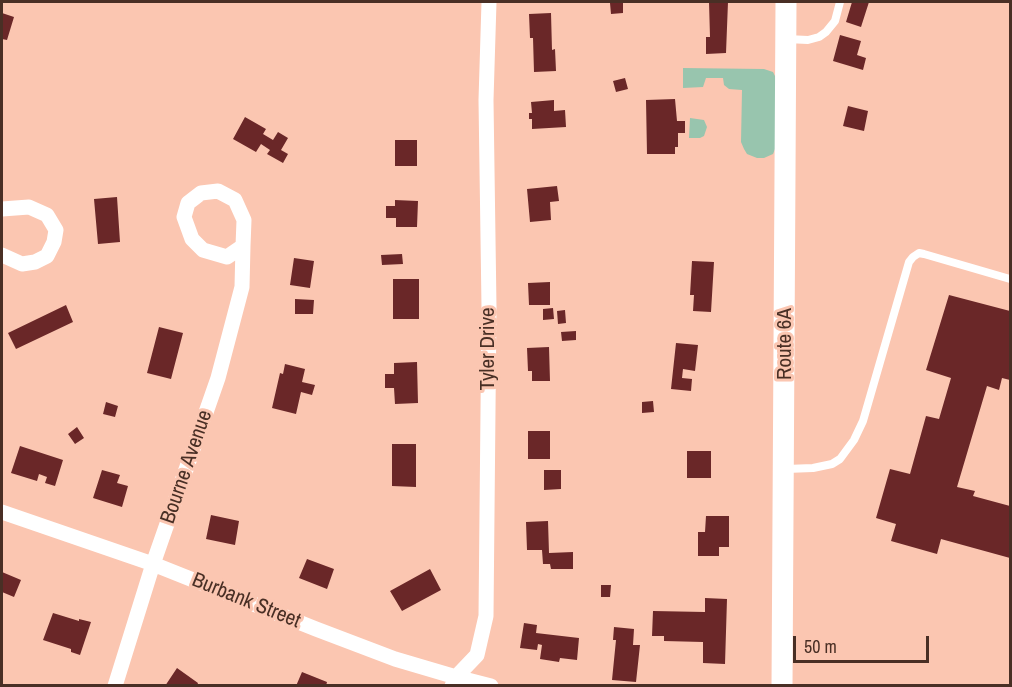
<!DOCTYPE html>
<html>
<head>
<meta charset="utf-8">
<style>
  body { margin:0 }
  #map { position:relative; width:1012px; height:687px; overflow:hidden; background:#fbc6b1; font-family:"Archivo Narrow",sans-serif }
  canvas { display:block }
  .frame { position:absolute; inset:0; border:3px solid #492f25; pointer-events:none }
  .scale { position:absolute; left:793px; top:636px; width:136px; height:27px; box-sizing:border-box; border:3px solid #492f25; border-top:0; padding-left:8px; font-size:18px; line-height:21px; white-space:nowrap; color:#492f25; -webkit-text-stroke:4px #fbc6b1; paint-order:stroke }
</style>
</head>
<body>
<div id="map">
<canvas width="1012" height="687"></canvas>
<div class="frame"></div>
<div class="scale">50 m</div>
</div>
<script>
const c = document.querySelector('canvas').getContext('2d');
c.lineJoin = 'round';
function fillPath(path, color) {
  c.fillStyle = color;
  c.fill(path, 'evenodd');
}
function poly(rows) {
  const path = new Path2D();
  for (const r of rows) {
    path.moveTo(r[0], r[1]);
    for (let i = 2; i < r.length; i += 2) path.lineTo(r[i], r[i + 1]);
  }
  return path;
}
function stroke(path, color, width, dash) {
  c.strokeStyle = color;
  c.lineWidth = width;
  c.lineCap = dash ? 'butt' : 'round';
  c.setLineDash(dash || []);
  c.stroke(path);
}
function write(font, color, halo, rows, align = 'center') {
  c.font = font + ' "Archivo Narrow",sans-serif';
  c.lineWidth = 6;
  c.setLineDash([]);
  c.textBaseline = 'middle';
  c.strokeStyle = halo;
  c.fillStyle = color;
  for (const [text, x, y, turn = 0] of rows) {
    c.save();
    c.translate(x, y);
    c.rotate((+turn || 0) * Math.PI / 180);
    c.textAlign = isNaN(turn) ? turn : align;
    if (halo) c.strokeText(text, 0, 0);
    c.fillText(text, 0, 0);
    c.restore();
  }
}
const green = poly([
  [683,68,764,69,773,72,776,78,775,149,773,154,764,158,757,158,747,154,744,149,741,142,742,90,729,89,724,85,723,78,706,78,703,87,683,88],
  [690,118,704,120,707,127,704,136,700,138,689,138]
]);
const building = poly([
  [623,2,623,13,611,14,610,3],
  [709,2,728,2,726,53,706,54,706,37,710,37],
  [852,2,869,2,861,27,846,22],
  [2,13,14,17,7,40,2,39],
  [551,13,552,50,555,49,556,71,534,72,533,38,530,38,529,14],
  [840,35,861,41,857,55,866,58,863,70,833,61],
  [625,78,628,89,616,92,613,81],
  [675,99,677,121,685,121,685,133,678,133,678,147,675,147,675,154,647,154,646,100],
  [554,100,554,111,565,110,566,127,532,129,532,119,529,119,529,113,532,113,531,102],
  [848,106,868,111,864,131,843,126],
  [245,117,266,129,263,134,273,140,278,132,288,138,281,150,288,154,283,163,267,154,270,150,261,144,256,152,233,139],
  [395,140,417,140,417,166,395,166],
  [557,186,559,201,550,202,551,220,530,222,527,189],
  [117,197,120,242,98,244,94,199],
  [395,200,418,201,417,227,396,227,396,218,386,218,386,206,395,206],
  [402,254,403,264,382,265,381,255],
  [294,258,314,261,310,288,290,285],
  [692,261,714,262,711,312,693,311,694,295,690,295],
  [393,279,419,279,419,319,393,319],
  [550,282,550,305,529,305,528,283],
  [949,295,1010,311,1010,380,1002,378,999,390,987,386,957,487,975,491,973,496,1010,506,1010,558,941,539,937,554,891,541,896,524,876,518,890,469,910,474,926,416,939,419,951,378,926,370],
  [295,299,314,300,313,314,295,314],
  [66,305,73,322,16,349,8,333],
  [553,308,554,319,543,320,543,309],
  [565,310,566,323,558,324,557,311],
  [159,327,183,333,171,379,147,373],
  [576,331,576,340,562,341,561,332],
  [676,343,698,345,695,371,683,369,682,378,692,379,691,391,671,389],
  [549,347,550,381,532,381,532,371,528,371,527,348],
  [417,362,418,403,395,404,394,388,385,388,385,374,394,374,394,363],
  [285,364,305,369,302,382,315,385,312,395,301,392,296,414,272,408,280,373,283,374],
  [653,401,654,412,642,413,642,402],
  [106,402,118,406,115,417,103,414],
  [77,427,84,438,75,444,68,434],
  [528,431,550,431,550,459,528,459],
  [392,444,416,444,416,487,392,486],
  [20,446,63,460,55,486,45,483,47,477,39,474,37,481,11,473],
  [687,451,711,451,711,478,687,478],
  [102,470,120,475,117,483,128,486,122,507,93,498],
  [544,470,561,470,561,489,544,490],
  [211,515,239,521,235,545,206,539],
  [706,516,729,516,729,547,719,547,719,556,698,556,698,532,705,532],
  [548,521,549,553,573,552,573,569,551,569,550,564,543,564,542,550,527,550,526,522],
  [307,559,334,569,327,589,299,578],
  [430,569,441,590,402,611,390,591],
  [2,572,21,580,14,597,2,592],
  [601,585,611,585,610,597,601,597],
  [705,598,727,599,725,664,703,663,703,642,664,641,664,636,652,636,653,611,705,612],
  [53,613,79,621,79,619,91,622,80,655,71,652,71,649,43,640],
  [524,623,537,625,536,633,579,638,577,660,560,658,559,662,540,659,542,645,538,644,537,650,520,648],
  [614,627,634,629,633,645,640,645,636,682,612,680,616,640,613,640],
  [177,668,198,683,197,686,165,686],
  [302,672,327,682,326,686,296,686]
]);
const service = poly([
  [786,39,808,40,819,37,826,32,835,21,840,2],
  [786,469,813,468,832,464,840,459,854,440,863,421,909,262,913,257,919,253,924,254,1010,279]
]);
const minor = poly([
  [218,191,235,200,244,220,243,246,227,257,203,250,192,239,184,217,188,203,201,193,218,191],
  [2,209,29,207,47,215,56,230,54,242,47,256,35,262,22,264,2,255],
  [2,512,153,564,316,629,395,659,456,677,491,686],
  [115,686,153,564,218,378,242,287,243,246],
  [452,686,456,677,477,655,486,616,489,307,486,100,489,2]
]);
const secondary = poly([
  [782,686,786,2]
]);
const streetNames = [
  ["Route 6A",785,344,-90],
  ["Tyler Drive",488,349,-90],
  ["Bourne Avenue",187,467,-71],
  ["Burbank Street",246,601,22]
];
fillPath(green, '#98c5ae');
fillPath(building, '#6a2728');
stroke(service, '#fff', 8);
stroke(minor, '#fff', 15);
stroke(secondary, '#fff', 21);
write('21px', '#492f25', '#fbc6b1', streetNames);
</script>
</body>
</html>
